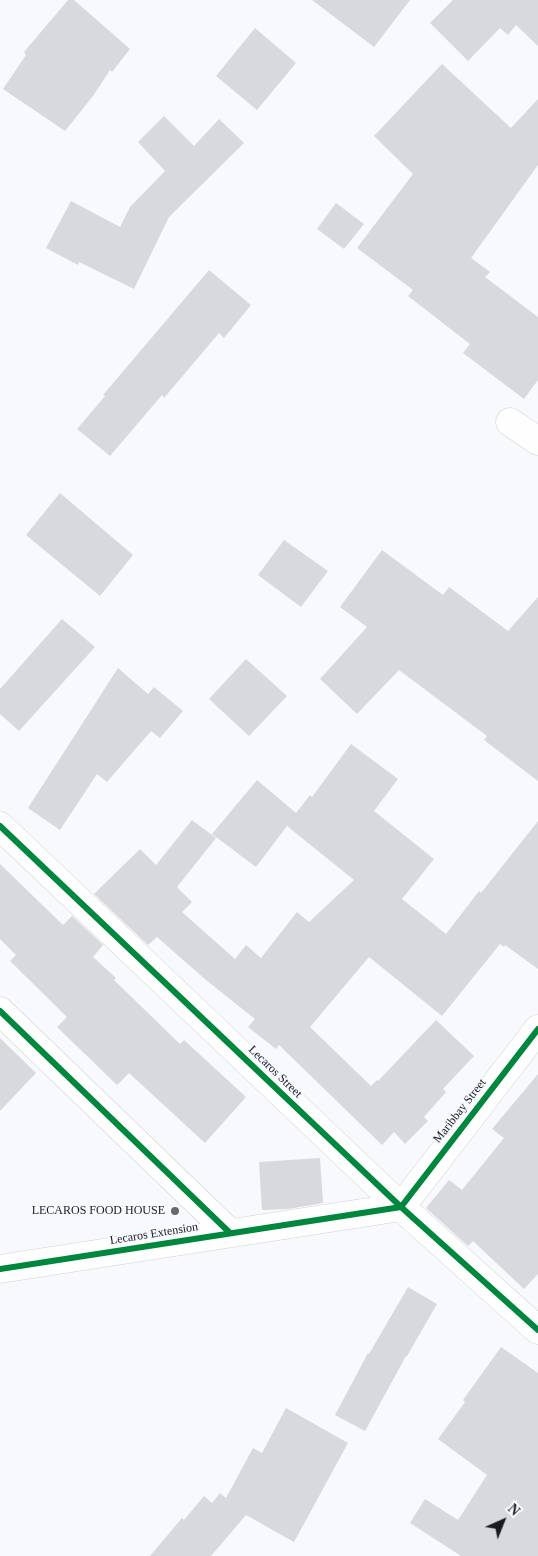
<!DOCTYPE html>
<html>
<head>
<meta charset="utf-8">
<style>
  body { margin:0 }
  #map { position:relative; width:538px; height:1556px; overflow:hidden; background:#f7f9fc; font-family:Georgia,serif }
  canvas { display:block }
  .north { position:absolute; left:478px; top:1496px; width:50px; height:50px; -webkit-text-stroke:4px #f6f9fd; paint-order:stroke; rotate:44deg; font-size:14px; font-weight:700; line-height:20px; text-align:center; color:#181b1f }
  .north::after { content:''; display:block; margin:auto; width:18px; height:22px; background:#181b1f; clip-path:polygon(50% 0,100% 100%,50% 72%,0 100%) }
</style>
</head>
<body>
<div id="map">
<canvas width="538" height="1556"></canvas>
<div class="north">N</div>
</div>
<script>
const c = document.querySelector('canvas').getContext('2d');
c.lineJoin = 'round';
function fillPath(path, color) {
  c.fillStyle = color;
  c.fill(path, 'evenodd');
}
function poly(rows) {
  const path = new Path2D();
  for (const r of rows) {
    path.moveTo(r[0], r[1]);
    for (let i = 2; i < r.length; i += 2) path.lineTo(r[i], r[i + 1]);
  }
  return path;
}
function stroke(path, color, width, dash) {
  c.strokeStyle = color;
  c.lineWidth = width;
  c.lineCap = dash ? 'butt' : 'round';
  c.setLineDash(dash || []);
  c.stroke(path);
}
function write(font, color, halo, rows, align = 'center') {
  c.font = font + ' Georgia,serif';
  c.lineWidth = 4;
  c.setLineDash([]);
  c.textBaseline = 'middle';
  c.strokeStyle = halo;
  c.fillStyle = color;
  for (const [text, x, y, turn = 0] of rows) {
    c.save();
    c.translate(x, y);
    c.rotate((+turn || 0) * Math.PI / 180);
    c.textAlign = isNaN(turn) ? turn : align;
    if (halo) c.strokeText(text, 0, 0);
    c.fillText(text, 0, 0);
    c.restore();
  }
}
const building = poly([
  [68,0,74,0,130,49,112,72,110,70,93,96,65,131,3,89,26,55,24,52],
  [312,0,410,0,374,47],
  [453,0,538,0,538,46,516,25,508,35,500,28,468,61,430,23],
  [255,28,296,63,257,110,216,76],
  [442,64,511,128,538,99,538,165,471,258,490,272,485,277,538,317,538,380,524,399,463,353,470,344,408,296,413,290,357,248,413,174,374,136],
  [164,116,194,146,219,119,244,143,169,217,134,289,79,262,78,265,46,248,71,201,120,227,130,207,165,171,138,142],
  [336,203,364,224,344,249,317,229],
  [209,270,251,305,224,338,219,333,164,398,162,395,110,456,77,429,105,396,103,395],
  [60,493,133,555,100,596,26,535],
  [284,540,328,571,301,607,258,575],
  [382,550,443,595,449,587,508,631,538,597,538,781,484,740,487,736,399,670,357,714,320,679,367,627,340,607],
  [62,619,95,647,19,731,0,714,0,689],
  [246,659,287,696,249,736,209,699],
  [118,668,148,694,154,687,183,711,160,738,151,731,107,782,97,774,60,830,28,808],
  [351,744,398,779,374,811,434,859,402,899,446,934,479,891,481,893,538,821,538,969,505,945,504,947,500,944,442,1016,369,957,310,1027,371,1086,377,1080,378,1081,436,1020,474,1056,443,1089,446,1092,424,1117,428,1121,405,1144,394,1132,382,1145,279,1045,276,1049,248,1027,255,1019,206,980,157,937,148,945,94,894,140,849,156,865,192,820,216,838,177,887,192,902,182,912,235,959,246,945,261,958,297,912,309,922,354,880,287,826,256,867,212,834,257,780,296,813,310,795,312,797],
  [0,864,63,925,72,916,103,945,93,957,116,978,114,980,180,1044,184,1040,246,1097,205,1143,129,1073,117,1085,57,1027,67,1017,10,961,16,955,0,939],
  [0,1038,36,1073,0,1111],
  [538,1074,538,1274,524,1289,473,1241,468,1246,426,1208,449,1180,462,1190,504,1138,492,1129],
  [320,1158,323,1203,288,1209,262,1210,259,1162],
  [408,1287,437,1304,407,1356,406,1356,365,1431,335,1415,368,1353,369,1354],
  [501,1347,538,1373,538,1556,461,1556,410,1523,425,1499,458,1520,487,1475,438,1439,465,1402,463,1400],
  [286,1408,348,1443,294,1542,246,1515,211,1556,150,1556,182,1518,184,1520,204,1496,212,1503,220,1493,226,1498,253,1448,262,1453]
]);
const minor = poly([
  [510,422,538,441],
  [0,1011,230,1233]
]);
const tertiary = poly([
  [0,826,401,1207,538,1330],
  [401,1207,538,1029],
  [0,1269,401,1207]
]);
const cycleway = poly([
  [0,826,401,1207,538,1330],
  [0,1011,230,1233],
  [401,1207,538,1029],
  [0,1269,401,1207]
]);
const markers = [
  [175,1211,5,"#66696c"]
];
const streetNames = [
  ["Lecaros Street",275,1072,44],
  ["Maribbay Street",460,1111,-52],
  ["Lecaros Extension",154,1234,-9]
];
const poiNames = [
  ["LECAROS FOOD HOUSE",165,1211]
];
fillPath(building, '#d7d9dd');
stroke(minor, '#cfd1d4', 29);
stroke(tertiary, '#cfd1d4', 29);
stroke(minor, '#fefeff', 28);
stroke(tertiary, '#fefeff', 28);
stroke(cycleway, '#00873e', 6);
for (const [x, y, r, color] of markers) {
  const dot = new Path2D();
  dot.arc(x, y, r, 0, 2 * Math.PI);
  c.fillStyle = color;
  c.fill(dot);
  stroke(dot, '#f6f9fd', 2);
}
write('12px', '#181b1f', '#f6f9fd', streetNames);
write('12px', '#181b1f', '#f6f9fd', poiNames, 'right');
</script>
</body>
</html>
